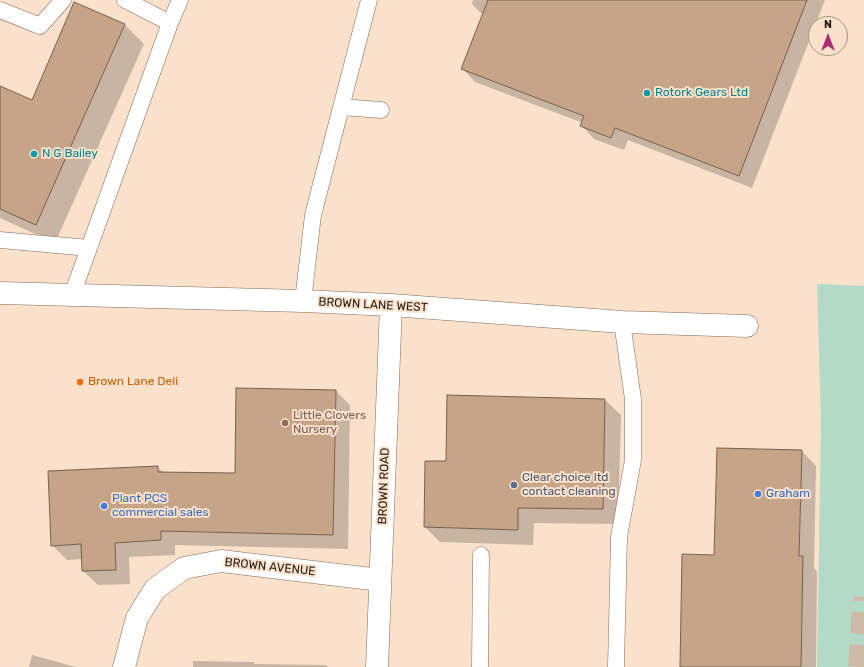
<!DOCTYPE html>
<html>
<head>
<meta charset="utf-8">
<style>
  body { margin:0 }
  #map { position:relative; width:864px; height:667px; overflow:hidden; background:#fae1cb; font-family:Rubik,sans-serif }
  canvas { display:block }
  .north { position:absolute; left:808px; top:16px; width:40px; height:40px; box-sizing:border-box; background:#fae1cb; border:1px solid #a59282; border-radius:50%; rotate:0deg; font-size:11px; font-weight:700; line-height:16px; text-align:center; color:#251c15 }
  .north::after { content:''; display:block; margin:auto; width:14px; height:18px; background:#ae2b74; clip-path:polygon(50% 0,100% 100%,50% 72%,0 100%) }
</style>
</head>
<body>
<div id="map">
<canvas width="864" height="667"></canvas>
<div class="north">N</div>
</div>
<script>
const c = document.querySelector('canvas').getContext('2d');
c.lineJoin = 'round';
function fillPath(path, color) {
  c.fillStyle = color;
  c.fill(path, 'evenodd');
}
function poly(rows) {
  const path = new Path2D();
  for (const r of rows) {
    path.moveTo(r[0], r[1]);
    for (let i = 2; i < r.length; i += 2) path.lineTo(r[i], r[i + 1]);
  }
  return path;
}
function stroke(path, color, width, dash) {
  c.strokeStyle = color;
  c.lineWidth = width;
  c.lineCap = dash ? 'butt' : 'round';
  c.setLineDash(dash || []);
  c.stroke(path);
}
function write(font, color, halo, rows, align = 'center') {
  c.font = font + ' Rubik,sans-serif';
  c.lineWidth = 4;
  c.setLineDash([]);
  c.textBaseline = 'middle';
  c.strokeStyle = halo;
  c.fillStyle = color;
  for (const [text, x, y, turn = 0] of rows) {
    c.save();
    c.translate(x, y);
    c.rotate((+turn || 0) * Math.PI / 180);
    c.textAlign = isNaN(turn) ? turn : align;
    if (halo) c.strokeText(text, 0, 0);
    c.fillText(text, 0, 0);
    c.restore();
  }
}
const green = poly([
  [817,284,864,286,864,667,817,667,821,424]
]);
const shadow = poly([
  [473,0,825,0,752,188,628,140,624,150,594,139,582,126,583,123,475,82,463,69,483,15,472,4],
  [125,25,144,44,55,243,0,218,0,87,32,101],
  [336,391,350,405,348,549,175,545,175,555,129,557,130,584,98,585,83,571,83,559,67,560,52,545,157,467,164,473,236,474],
  [448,396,605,400,621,415,618,524,534,523,533,545,440,542,425,527,447,462],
  [802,451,816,466,814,568,817,572,816,667,681,667,715,556],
  [32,655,76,667,29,667],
  [193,661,253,662,255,664,326,665,328,667,193,667]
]);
const building = poly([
  [488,0,807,0,739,176,615,128,611,138,580,126,584,116,461,69,488,0],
  [74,2,125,24,36,225,0,209,0,86,32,100,74,2],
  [236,388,336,390,333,535,161,531,161,540,115,543,116,570,82,571,81,544,51,546,48,471,158,466,158,472,235,473,236,388],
  [447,395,605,399,603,509,518,508,518,530,424,527,425,461,446,461,447,395],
  [717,448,802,450,799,556,803,556,801,667,680,667,682,554,714,555,717,448]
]);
const trunkTunnel = poly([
  [859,667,864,597]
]);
const service = poly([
  [125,0,170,23],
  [0,10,40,26,63,0],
  [341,107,381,110],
  [0,240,89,248,72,295],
  [89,248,170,23,180,0],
  [303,301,313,215,369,0],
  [480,667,481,555],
  [616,667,619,537,633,460,633,399,622,322]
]);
const minor = poly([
  [0,293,303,301,391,305,622,322,747,326],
  [124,667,137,618,155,589,184,568,221,561,380,580],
  [377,667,391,305]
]);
const markers = [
  [647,93,4,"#0f9aa8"],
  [34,154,4,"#0f9aa8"],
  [80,382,4,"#e8710a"],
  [285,423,4,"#8d6e63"],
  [514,485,4,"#5c6f8a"],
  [758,494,4,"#3f7fe0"],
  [104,506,4,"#3f7fe0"]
];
const cultureNames = [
  ["Rotork Gears Ltd",655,93],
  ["N G Bailey",42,154]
];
const streetNames = [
  ["BROWN LANE WEST",373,305,3],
  ["BROWN ROAD",384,486,-88],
  ["BROWN AVENUE",270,567,6]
];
const foodNames = [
  ["Brown Lane Deli",88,382]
];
const educationNames = [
  ["Little Clovers",293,416],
  ["Nursery",293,430]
];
const serviceNames = [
  ["Clear choice ltd",522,478],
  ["contact cleaning",522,492]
];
const shopNames = [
  ["Graham",766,494],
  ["Plant PCS",112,499],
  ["commercial sales",112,513]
];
fillPath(green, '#b3d9c7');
fillPath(shadow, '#0003');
fillPath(building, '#c5a488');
stroke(building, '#77614e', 1);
stroke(trunkTunnel, '#cfbaa7', 22, [22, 11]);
stroke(service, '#806956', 17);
stroke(minor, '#806956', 23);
stroke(service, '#fff', 16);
stroke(minor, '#fff', 22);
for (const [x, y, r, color] of markers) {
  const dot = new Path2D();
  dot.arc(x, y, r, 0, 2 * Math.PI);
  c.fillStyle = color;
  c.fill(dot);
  stroke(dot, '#fae1cb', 1.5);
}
write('12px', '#0d838f', '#fae1cb', cultureNames, 'left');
write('12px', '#251c15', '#fae1cb', streetNames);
write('12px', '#c56008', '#fae1cb', foodNames, 'left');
write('12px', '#785e54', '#fae1cb', educationNames, 'left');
write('12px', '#4e5e75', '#fae1cb', serviceNames, 'left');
write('12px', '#366cbe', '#fae1cb', shopNames, 'left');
</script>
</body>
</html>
